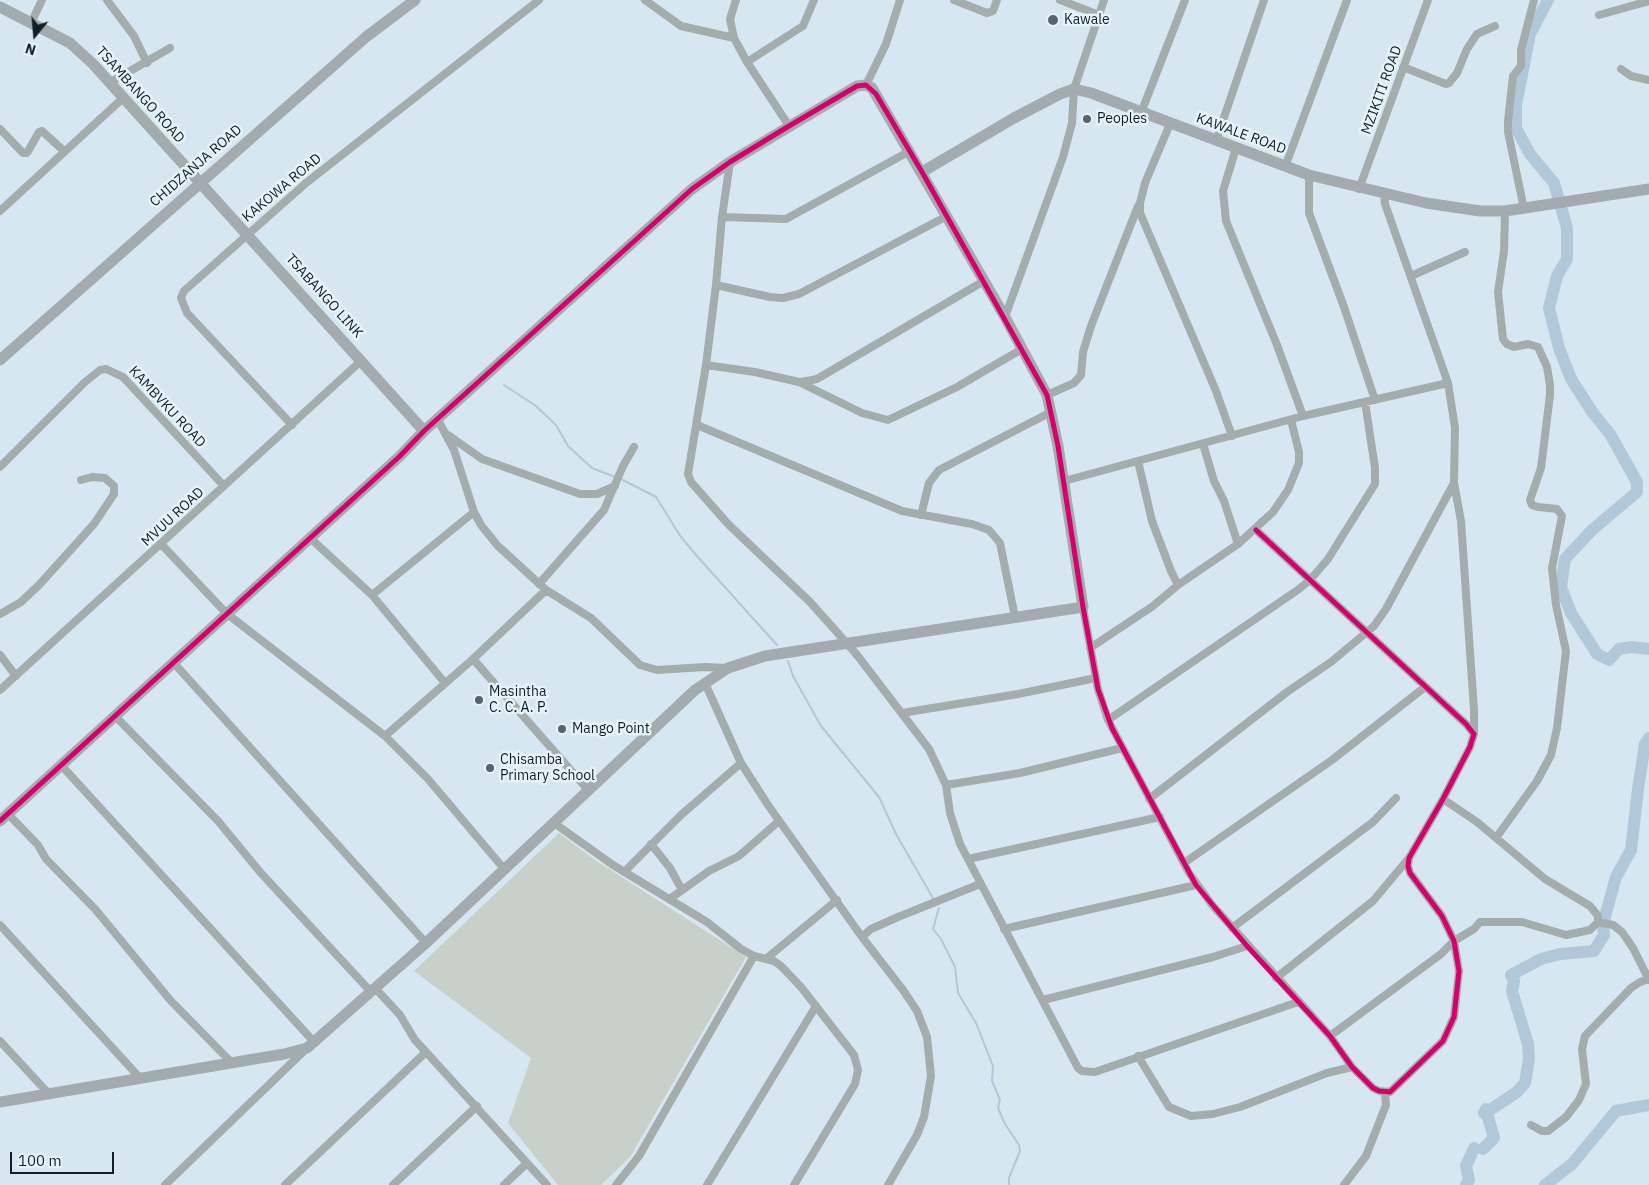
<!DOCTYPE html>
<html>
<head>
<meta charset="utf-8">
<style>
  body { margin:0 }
  #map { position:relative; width:1649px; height:1185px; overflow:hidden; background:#d6e7f2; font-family:"IBM Plex Sans",sans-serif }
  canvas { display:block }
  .north { position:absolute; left:10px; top:10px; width:50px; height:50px; -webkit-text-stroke:4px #e7f3fb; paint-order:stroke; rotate:197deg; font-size:14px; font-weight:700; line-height:20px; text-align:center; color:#121d25 }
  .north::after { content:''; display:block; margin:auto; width:18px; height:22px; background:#121d25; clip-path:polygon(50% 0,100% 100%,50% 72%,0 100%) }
  .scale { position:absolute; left:10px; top:1152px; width:104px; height:22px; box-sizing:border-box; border:2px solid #121d25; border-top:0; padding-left:6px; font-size:15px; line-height:18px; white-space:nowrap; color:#121d25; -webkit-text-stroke:4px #e7f3fb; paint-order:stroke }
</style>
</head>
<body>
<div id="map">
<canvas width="1649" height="1185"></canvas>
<div class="north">N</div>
<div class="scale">100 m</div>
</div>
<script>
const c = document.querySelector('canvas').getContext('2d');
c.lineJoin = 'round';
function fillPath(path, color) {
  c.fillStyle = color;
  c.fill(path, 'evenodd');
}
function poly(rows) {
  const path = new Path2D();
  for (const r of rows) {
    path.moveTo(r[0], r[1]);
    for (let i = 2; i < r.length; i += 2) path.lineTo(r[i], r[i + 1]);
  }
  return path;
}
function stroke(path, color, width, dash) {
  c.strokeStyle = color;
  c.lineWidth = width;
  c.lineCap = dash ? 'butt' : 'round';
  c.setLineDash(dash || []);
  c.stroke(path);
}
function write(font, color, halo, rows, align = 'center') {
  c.font = font + ' "IBM Plex Sans",sans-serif';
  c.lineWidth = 5;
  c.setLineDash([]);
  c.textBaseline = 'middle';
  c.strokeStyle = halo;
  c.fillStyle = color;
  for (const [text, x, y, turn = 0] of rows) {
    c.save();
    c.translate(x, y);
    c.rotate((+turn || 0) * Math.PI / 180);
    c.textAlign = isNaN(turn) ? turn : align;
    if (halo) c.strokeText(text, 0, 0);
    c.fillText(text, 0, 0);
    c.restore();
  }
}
const green = poly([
  [559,833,595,860,746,957,630,1157,601,1185,558,1185,508,1123,531,1058,414,971]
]);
const stream = poly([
  [504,385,536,406,556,425,568,446,592,468,615,477],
  [621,479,656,497,681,537,696,555,777,645],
  [788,661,793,676,821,726,879,797,896,834,934,900],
  [939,908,933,929,941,939,955,967,958,993,976,1023,993,1066,992,1081,1000,1100,998,1108,1005,1124,1019,1145,1020,1151,1009,1178,1009,1185]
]);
const river = poly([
  [1548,0,1530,34,1516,105,1516,128,1530,154,1554,183,1567,228,1567,259,1557,276,1549,308,1559,348,1571,379,1593,413,1610,434,1637,482,1637,492,1592,530,1565,559,1561,587,1571,613,1597,654,1609,660,1619,649,1632,647,1649,649],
  [1483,1149,1494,1138,1488,1117,1484,1113,1486,1109,1490,1110,1517,1092,1525,1083,1529,1059,1528,1044,1512,991,1514,981,1511,975,1541,959,1560,954,1594,951,1604,935,1603,924,1616,877,1631,850,1638,789,1645,744,1649,738],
  [1466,1185,1469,1180,1466,1166,1474,1148],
  [1545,1185,1572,1164,1616,1111,1649,1105]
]);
const street = poly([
  [107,0,134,36,147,63],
  [645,0,681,26,734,38],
  [736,0,730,19,734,38,747,62,789,126],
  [954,0,987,13,993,11,997,0],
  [1060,0,1099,15],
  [1599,15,1649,1],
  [31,23,42,0],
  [747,62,803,26,814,0],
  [1403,67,1446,84,1449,83,1457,73,1467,49,1477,34,1495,26],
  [1621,69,1631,76,1649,80],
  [111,82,170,48],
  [866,85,886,44,900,0],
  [1141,113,1185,0],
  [1170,124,1145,183,1140,203,1140,213,1216,391,1232,436],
  [0,129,23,153,27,153,39,132,42,131,64,151],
  [1216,141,1264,0],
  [1236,148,1223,191,1226,221,1277,345,1303,416],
  [730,162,722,217,716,285,706,365,688,474,691,482,728,524,810,602,835,630,857,655,929,749,946,785,950,813,960,844,1078,1068,1082,1071,1095,1072,1298,1002],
  [1285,167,1347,0],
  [1309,175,1309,213,1344,307,1375,400],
  [1359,189,1428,0],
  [1384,194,1385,204,1448,383,1455,428,1454,483,1461,521,1474,710,1474,734],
  [1524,209,1508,132,1508,121,1513,76,1521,66,1521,50,1534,0],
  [0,211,123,98],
  [722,217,786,219,910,151],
  [1411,276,1465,252],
  [716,285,770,297,783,298,799,294,947,216],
  [1005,317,1063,157,1072,123,1074,89,1104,0],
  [706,365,755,372,799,382,862,413,888,420,957,387,1022,349],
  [801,382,817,379,984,281],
  [1047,395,1074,383,1081,375,1083,352,1091,326,1138,206],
  [438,420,454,450,474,512,481,525,497,545,546,590,591,618,640,665,657,670,705,667,727,668],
  [292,425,187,313,181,298,184,291,306,183,539,0],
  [697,425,902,511,972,524,989,530,1000,543,1015,617],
  [448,435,482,459,580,494,597,494,615,486],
  [1203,444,1214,481,1224,501,1238,544],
  [1138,461,1152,521,1171,571,1178,585],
  [0,467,85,382,100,370,106,369,123,377,224,486],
  [1064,481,1303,416,1448,383],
  [921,515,929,483,939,470,1051,412],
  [309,537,372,595,445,683],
  [162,545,226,613,385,736,428,779,505,870],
  [539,584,604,510,623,466,634,447],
  [372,595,474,512],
  [1083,607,1098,689,1108,720,1189,873,1213,906,1330,1036,1352,1067,1373,1088,1379,1091,1390,1092,1443,1041,1454,1017,1459,971,1454,941,1442,916,1410,873,1408,866,1409,858,1443,799,1470,747,1474,734,1466,724,1256,530],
  [0,614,21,602,39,585,94,524,114,494,114,486,105,478,92,477,81,480],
  [1090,648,1153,606,1178,585,1238,544,1273,512,1288,490,1299,463,1299,452,1291,420],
  [0,655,16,676],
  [473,659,589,791],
  [173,662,426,943],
  [705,683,741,763,768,805,862,937,903,990,917,1011,927,1037,931,1076,924,1117,917,1135,888,1185],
  [0,690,362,360],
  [902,713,1018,694,1096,678],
  [115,716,218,821,260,872,371,992],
  [1108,720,1299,589,1310,580,1328,559,1375,484,1375,468,1365,402],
  [385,736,473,659,546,590],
  [61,765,315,1043],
  [946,785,1020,773,1122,748],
  [1149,799,1287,692,1331,662,1374,626,1386,609,1454,483],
  [8,814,38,845,46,859,95,909,171,1001,231,1062],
  [554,823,613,865,707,922,741,949,754,956,774,961,781,966,801,987,854,1055,858,1070,855,1084,794,1185],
  [1496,838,1537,781,1551,755,1557,728,1566,651,1556,605,1552,568,1562,516,1557,509,1538,507,1532,505,1530,500,1541,468,1550,395,1550,385,1547,367,1538,347,1528,344,1514,347,1507,344,1503,339,1498,292,1504,251,1505,211],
  [651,844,670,868,682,890],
  [968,859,1160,817],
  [1184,863,1332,760,1425,687],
  [624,872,681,815,741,763],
  [671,898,709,871,739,856,779,821],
  [1598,922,1613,925,1622,932,1633,948,1649,980],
  [0,925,140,1078],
  [1232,928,1373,822,1396,798],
  [1004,929,1196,885],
  [862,937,871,929,898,917,980,884],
  [767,958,837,900],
  [1276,978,1373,901,1409,858],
  [375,988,400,1015,415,1040,426,1052,547,1185],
  [1043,1000,1213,957,1247,946],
  [1330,1036,1441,954,1454,941,1474,929,1480,922,1522,922,1566,935,1590,930,1598,922,1598,916,1590,906,1545,879,1477,822,1443,799],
  [0,1041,48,1093],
  [1138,1056,1169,1107,1191,1116,1213,1114,1240,1107,1327,1073,1352,1067],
  [1531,1125,1542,1131,1548,1131,1566,1117,1579,1100,1586,1084,1582,1049,1585,1036,1631,988,1640,982,1649,979],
  [165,1185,306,1049],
  [285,1185,426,1052],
  [393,1185,477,1106],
  [504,1185,527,1163],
  [616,1185,639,1156,754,956],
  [707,1185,816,1006],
  [1344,1185,1366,1156,1386,1105,1385,1093]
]);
const secondary = poly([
  [0,7,70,43,93,64,424,431],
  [922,172,1014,118,1060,94,1074,89,1091,93,1309,175,1426,203,1480,211,1505,211,1649,189],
  [0,360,366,37,415,0],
  [0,821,400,456,424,431,692,189,730,162,857,86,866,85,872,88,1005,317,1047,395,1058,446,1083,607,765,656,728,668,695,690,426,943,307,1048,284,1054,0,1102]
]);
const cycleway = poly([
  [0,821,400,456,424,431,692,189,730,162,789,126,857,86,866,85,876,94,922,172,1047,395,1058,446,1083,607,1098,689,1112,728,1196,885,1247,946,1330,1036,1352,1067,1373,1088,1379,1091,1390,1092,1443,1041,1454,1017,1459,971,1454,941,1442,916,1410,873,1408,866,1409,858,1443,799,1470,747,1474,734,1466,724,1256,530]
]);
const markers = [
  [1053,20,6,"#57646d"],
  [1087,119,5,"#57646d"],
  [479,700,5,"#57646d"],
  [562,729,5,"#57646d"],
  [490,768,5,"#57646d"]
];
const poiNames = [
  ["Kawale",1064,20],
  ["Peoples",1097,119],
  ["Masintha",489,692],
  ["C. C. A. P.",489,708],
  ["Mango Point",572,729],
  ["Chisamba",500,760],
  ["Primary School",500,776]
];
const streetNames = [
  ["MZIKITI ROAD",1382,90,-70],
  ["TSAMBANGO ROAD",140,95,48],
  ["KAWALE ROAD",1241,134,20],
  ["CHIDZANJA ROAD",196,166,-41],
  ["KAKOWA ROAD",282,188,-40],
  ["TSABANGO LINK",324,296,48],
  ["KAMBVKU ROAD",167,407,47],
  ["MVUU ROAD",173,517,-43]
];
fillPath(green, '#c7d0c9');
stroke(stream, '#b0c8d9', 2);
stroke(river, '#b0c8d9', 12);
stroke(street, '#a4acac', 8);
stroke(secondary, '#a3abae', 11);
stroke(cycleway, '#d6006c', 5);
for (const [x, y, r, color] of markers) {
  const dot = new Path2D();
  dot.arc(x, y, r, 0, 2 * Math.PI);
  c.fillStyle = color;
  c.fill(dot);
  stroke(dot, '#e7f3fb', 2);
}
write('14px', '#121d25', '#e7f3fb', poiNames, 'left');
write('14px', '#121d25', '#e7f3fb', streetNames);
</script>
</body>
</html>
